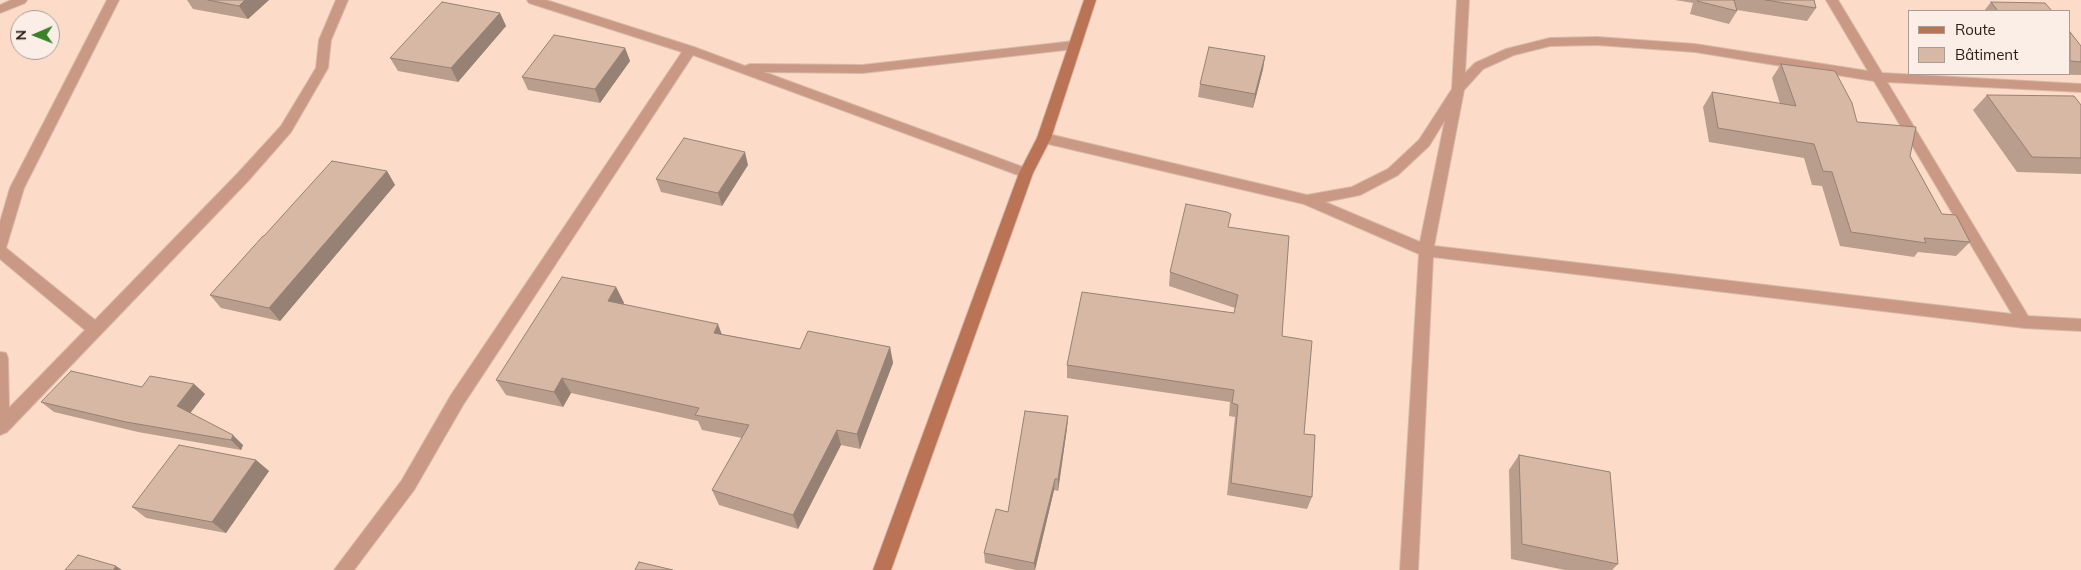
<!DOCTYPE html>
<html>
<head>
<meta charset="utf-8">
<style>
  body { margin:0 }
  #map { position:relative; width:2081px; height:570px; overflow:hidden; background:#fcdcc8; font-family:Mulish,sans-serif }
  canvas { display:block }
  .legend { position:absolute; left:1908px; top:10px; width:162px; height:65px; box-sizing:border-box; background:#fbeee6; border:1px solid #a89c94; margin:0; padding:6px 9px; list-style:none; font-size:15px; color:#2c2019 }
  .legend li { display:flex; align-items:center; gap:10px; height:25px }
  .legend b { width:25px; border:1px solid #a89c94 }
  .north { position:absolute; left:10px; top:10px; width:50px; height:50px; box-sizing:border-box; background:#fbeee6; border:1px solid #a89c94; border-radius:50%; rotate:269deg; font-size:14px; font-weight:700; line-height:20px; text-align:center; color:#2c2019 }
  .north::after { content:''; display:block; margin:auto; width:18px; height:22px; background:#398228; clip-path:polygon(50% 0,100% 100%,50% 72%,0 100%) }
</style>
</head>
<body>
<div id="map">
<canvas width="2081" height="570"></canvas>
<ul class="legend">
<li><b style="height:6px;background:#ba7355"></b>Route</li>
<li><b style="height:14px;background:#d7b8a5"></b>Bâtiment</li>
</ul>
<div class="north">N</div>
</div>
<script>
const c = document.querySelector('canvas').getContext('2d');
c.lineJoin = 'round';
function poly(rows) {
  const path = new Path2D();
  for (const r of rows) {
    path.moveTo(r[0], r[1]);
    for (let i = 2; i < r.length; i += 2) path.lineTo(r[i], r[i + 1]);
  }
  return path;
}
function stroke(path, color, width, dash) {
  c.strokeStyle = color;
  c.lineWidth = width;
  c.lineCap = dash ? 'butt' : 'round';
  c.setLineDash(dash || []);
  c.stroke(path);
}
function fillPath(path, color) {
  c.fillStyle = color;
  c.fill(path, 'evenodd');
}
const minor = poly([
  [11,0,27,0,25,3,0,13,0,5,11,0],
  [107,0,119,0,24,188,6,248,95,320,238,173,281,126,316,68,319,40,336,0,348,0,331,40,328,68,291,132,248,181,7,432,0,435,0,352,6,353,8,358,9,408,85,330,0,259,0,222,10,188,107,0],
  [527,0,546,0,694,47,745,66,750,64,863,65,1074,41,1080,45,1074,49,863,73,764,72,1031,170,1033,173,1031,176,1026,178,693,55,463,405,414,490,354,570,334,570,402,480,451,395,682,52,529,3,527,0],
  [1457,0,1469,0,1465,73,1475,63,1506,49,1550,38,1597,37,1695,44,1868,71,1826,0,1838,0,1882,73,2081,84,2081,92,1887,82,2028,316,2081,319,2081,331,2024,328,1433,257,1418,570,1400,570,1419,254,1304,204,1044,143,1039,141,1037,138,1039,135,1044,133,1307,195,1352,187,1388,169,1419,140,1452,89,1457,0],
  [1597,45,1695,52,1874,81,2012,314,1434,246,1464,90,1483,69,1514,55,1550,46,1597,45],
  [1445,120,1420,242,1325,202,1360,195,1398,175,1429,146,1445,120]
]);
const secondary = poly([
  [1084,0,1096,0,1051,138,1033,173,891,570,873,570,1019,173,1037,138,1084,0]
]);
const wall = poly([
  [187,0,269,0,248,19,193,9],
  [1675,0,1814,0,1816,8,1807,21,1737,10,1737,11,1729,24,1690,14,1693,3],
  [1991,2,2052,11,1984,11],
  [500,13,506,26,458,82,398,71,390,58],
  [2070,32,2081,46,2081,75,2025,74,2070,74],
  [625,48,630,61,600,103,528,90,522,77],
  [1265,56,1263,69,1253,108,1198,97,1200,84],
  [1781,64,1857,122,1910,156,1942,214,1970,242,1956,256,1918,252,1914,257,1840,246,1822,186,1812,185,1804,158,1709,142,1703,107,1712,92,1780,104,1772,78],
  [1987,95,2081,105,2081,174,2017,172,1973,110],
  [748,165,722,206,661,192,656,179],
  [387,171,395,185,280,321,221,308,210,295,264,236],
  [1228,227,1282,336,1304,434,1312,497,1307,509,1227,495,1235,417,1229,416,1230,402,1067,378,1067,365,1234,313,1235,308,1169,286,1170,272],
  [616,287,624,303,623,304,722,334,800,349,890,347,893,363,860,449,841,445,798,529,719,505,712,490,742,438,702,430,698,421,571,393,563,407,506,395,496,380],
  [194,384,205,394,190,413,243,445,241,450,138,432,54,412,41,402,142,387],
  [1068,416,1067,428,1058,491,1054,490,1035,570,1016,570,985,563,984,553,1008,512],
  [1519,455,1618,564,1612,570,1565,570,1511,559,1509,470],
  [256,460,269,471,226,533,146,518,132,507]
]);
const shadedWall = poly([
  [245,0,269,0,248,19,239,6],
  [500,13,506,26,458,82,451,68],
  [625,48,630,61,600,103,595,89],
  [1265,56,1263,69,1253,108,1255,94],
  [745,152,748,165,722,206,718,193],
  [387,171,395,185,280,321,269,308],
  [616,287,624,303,615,317,608,301],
  [718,324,724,340,714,333],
  [890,347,893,363,860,449,857,434],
  [562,378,571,393,563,407,554,392],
  [194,384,205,394,188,416,177,406],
  [1068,416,1067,428,1058,491,1058,479],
  [837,430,841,445,798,529,793,515],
  [233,435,243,445,241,450,231,440],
  [256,460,269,471,226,533,212,522],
  [1055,479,1054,490,1035,570,1034,563],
  [116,566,122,570,113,570]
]);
const building = poly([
  [208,0,245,0,239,6,208,0],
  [1698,0,1734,0,1737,11,1697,1,1698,0],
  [1766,0,1814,0,1816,8,1766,0],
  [442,2,500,13,451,68,390,58,442,2],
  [1991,2,2045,3,2052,11,1998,11,1991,2],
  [2070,32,2081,46,2081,62,2070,61,2070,32],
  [554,35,625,48,595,89,522,77,554,35],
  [1209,47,1265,56,1255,94,1200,84,1209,47],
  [1781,64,1835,71,1852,103,1857,122,1916,127,1910,156,1942,214,1956,215,1970,242,1924,238,1926,243,1851,232,1832,172,1823,171,1814,144,1718,128,1712,92,1796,106,1781,64],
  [1987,95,2074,96,2081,105,2081,158,2032,157,1987,95],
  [684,138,745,152,718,193,656,179,684,138],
  [332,161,387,171,269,308,210,295,263,236,264,236,332,161],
  [1186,204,1227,212,1231,214,1228,227,1289,236,1282,336,1312,341,1304,434,1315,435,1312,497,1231,483,1238,405,1232,403,1234,390,1067,365,1082,292,1234,313,1238,295,1170,272,1186,204],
  [562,277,616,287,608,301,718,324,714,333,800,349,808,331,890,347,857,434,837,430,793,515,712,490,749,425,695,415,699,408,562,378,554,392,496,380,562,277],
  [71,371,142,387,150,376,194,384,177,406,233,435,231,440,126,422,41,402,71,371],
  [1025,411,1068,416,1058,479,1055,479,1034,563,984,553,996,509,1008,512,1025,411],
  [179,445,256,460,212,522,132,507,179,445],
  [1519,455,1610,472,1618,564,1522,544,1519,455],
  [78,555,116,566,113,570,65,570,78,555],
  [639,562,673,570,635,570,639,562]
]);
stroke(minor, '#d7baa8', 2);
stroke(secondary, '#d7baa8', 2);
fillPath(minor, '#ca9985');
fillPath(secondary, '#ba7355');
fillPath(wall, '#b99e8e');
fillPath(shadedWall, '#968174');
fillPath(building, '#d7b8a5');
stroke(building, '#968174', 1);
</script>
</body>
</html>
